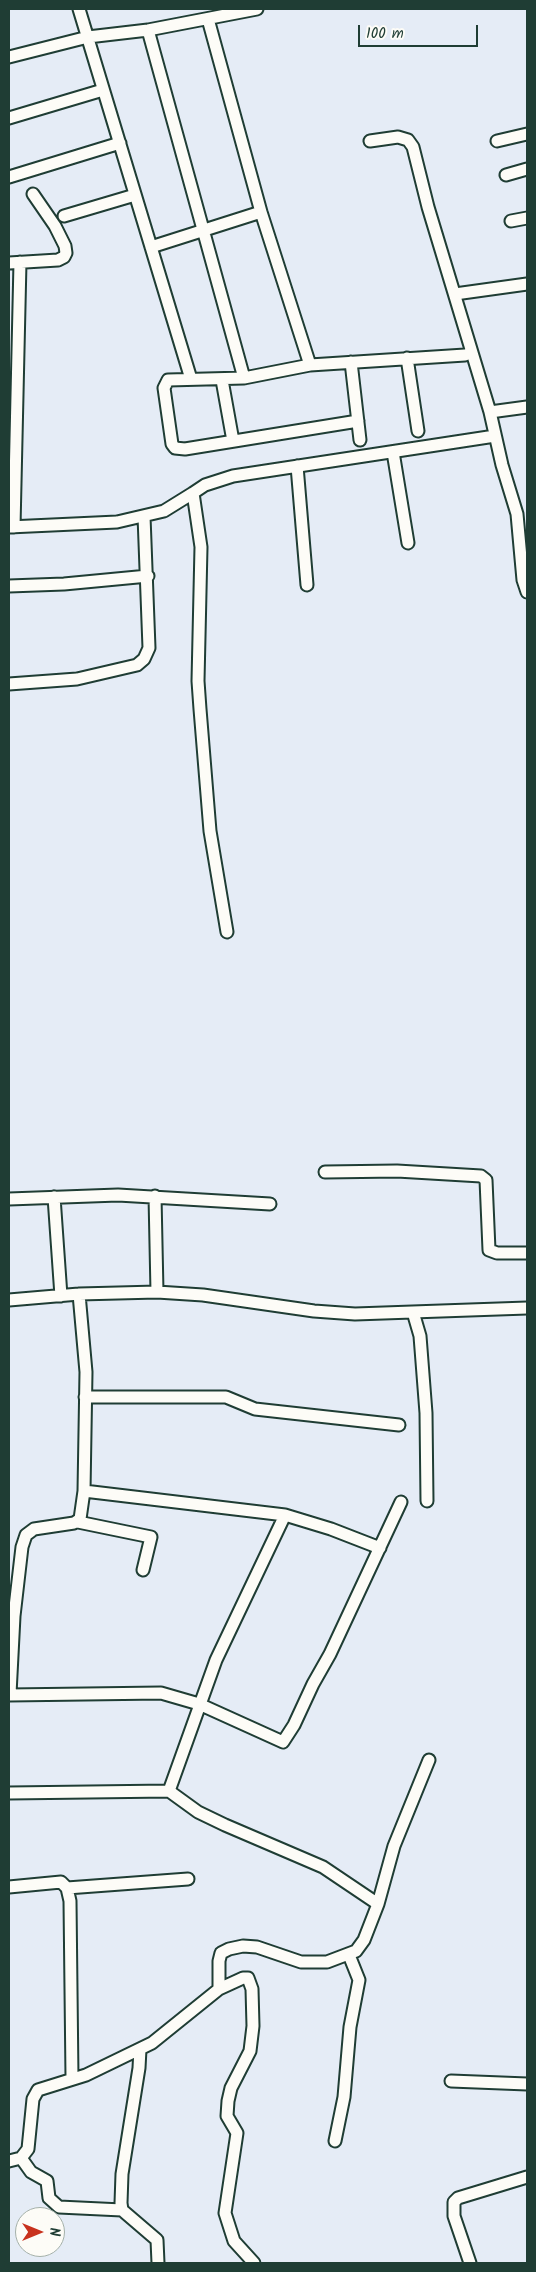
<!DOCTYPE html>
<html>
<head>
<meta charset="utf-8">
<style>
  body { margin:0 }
  #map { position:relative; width:536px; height:2272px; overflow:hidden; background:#e5ecf6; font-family:Kalam,sans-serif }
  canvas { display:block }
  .frame { position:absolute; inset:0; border:10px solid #1f3d34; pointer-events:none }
  .north { position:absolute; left:15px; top:2207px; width:50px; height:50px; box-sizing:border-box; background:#fdfcf7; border:1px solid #a4b0a9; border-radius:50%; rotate:90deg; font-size:14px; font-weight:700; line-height:20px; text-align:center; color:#1f3d34 }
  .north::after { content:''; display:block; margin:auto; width:18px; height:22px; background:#c8321e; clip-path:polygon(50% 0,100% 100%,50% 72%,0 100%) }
  .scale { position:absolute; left:358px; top:25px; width:120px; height:22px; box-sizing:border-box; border:2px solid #1f3d34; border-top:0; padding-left:6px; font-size:15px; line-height:18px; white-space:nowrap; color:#1f3d34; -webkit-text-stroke:4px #fdfcf7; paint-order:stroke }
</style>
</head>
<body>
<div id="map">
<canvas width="536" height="2272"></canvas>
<div class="frame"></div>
<div class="north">N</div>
<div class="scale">100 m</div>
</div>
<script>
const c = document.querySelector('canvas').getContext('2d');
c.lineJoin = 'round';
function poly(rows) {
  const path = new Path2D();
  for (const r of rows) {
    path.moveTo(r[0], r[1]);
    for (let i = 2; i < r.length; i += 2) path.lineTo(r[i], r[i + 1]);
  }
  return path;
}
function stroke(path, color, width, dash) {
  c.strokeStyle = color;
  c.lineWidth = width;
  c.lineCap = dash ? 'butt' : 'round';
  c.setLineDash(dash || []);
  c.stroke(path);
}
const minor = poly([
  [79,9,191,379],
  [208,19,261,212,310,365],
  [148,30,244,378,310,365,465,355],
  [9,57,88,37,148,30,257,9],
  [9,118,103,90],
  [370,141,398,137,408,140,413,147,428,207,490,412],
  [497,141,527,134],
  [506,175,527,169],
  [9,177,120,143],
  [64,216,135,195],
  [511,221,527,218],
  [151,247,261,212],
  [9,263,58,260,64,257,66,253,65,246,55,226,33,194],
  [455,294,527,284],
  [407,358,418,431],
  [351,362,360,440],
  [244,378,168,380,164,388,172,444,175,448,185,449,358,421],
  [222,380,233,441],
  [527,407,490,412,502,465,517,514,523,580,527,592],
  [393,452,408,543],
  [297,466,307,585],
  [9,527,117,522,164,511,193,493],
  [14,527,20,262],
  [9,586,64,584,148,576],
  [9,684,77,679,137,665,144,659,149,648,144,516],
  [227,932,210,831,200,709,198,681,201,547,193,493,205,485,233,476,495,436],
  [325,1172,397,1171,481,1176,486,1180,489,1250,497,1253,527,1253],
  [155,1196,157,1292],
  [54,1197,61,1296],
  [9,1199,118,1195,270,1204],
  [9,1300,79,1294,157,1292,203,1295,314,1311,355,1314,527,1308],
  [413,1312,420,1336,426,1413,427,1501],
  [85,1397,226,1397,255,1409,399,1425],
  [84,1491,285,1515,331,1529,380,1548],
  [285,1515,216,1660,169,1791,198,1812,225,1825,323,1867,378,1904],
  [78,1522,151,1537,143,1570],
  [10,1694,14,1616,22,1547,26,1535,34,1529,74,1523,80,1519,84,1491,86,1372,79,1294],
  [9,1695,161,1693,199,1704,283,1742,294,1725,313,1684,330,1654,401,1502],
  [9,1793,169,1791],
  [9,1887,61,1882,67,1888,70,1901,72,2078],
  [67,1888,188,1879],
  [219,1989,219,1961,221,1953,229,1949,243,1946,257,1947,301,1962,327,1962,356,1951,364,1940,378,1904,394,1846,429,1760],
  [140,2049,139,2068,122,2174,121,2203,122,2210,157,2240,158,2263],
  [451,2081,527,2084],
  [335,2141,344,2097,350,2027,359,1980,349,1955],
  [21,2158,31,2172,47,2181,49,2198,59,2207,122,2210],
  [9,2161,21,2158,28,2149,33,2099,38,2090,86,2075,152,2043,219,1989,243,1978,248,1978,252,1989,253,2026,250,2051,231,2088,228,2101,227,2116,237,2133,225,2213,234,2241,254,2263],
  [470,2263,454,2216,454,2202,458,2198,527,2177]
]);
stroke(minor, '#1f3d34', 15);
stroke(minor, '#fdfcf7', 11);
</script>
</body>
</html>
